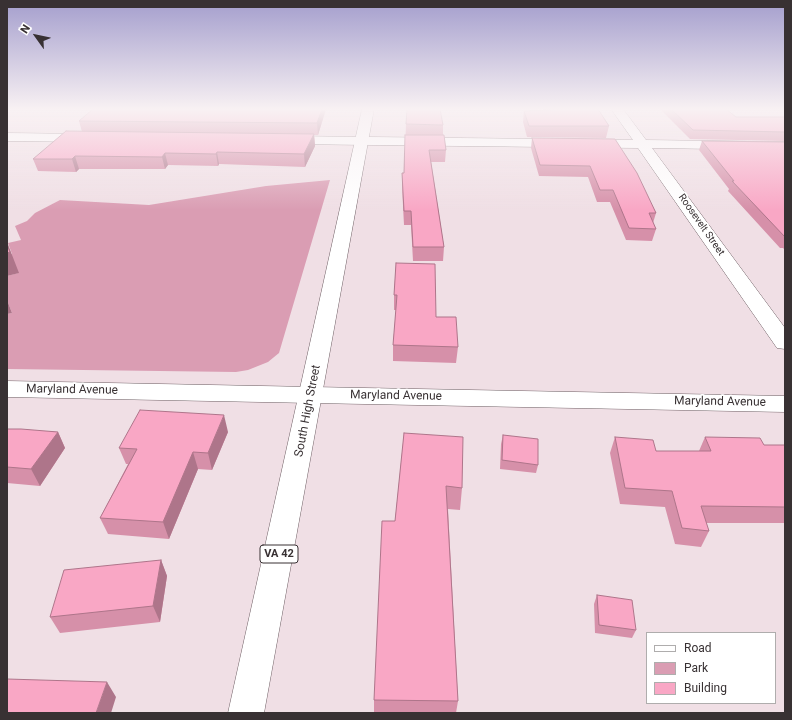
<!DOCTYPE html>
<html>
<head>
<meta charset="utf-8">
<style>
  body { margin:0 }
  #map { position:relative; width:792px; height:720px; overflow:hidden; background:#f0dfe5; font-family:Roboto,sans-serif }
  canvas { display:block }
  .frame { position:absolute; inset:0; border:8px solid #383133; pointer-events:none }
  .legend { position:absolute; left:646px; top:632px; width:130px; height:72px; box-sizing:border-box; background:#fff; border:1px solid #afadad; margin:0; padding:5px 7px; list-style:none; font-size:12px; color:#383133 }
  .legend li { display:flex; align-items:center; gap:8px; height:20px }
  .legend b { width:20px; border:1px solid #afadad }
  .north { position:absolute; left:16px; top:16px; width:40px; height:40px; -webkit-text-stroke:3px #fff; paint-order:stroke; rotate:303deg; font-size:11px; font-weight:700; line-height:16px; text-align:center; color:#383133 }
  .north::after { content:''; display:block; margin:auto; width:14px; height:18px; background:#383133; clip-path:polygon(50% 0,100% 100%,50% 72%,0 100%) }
</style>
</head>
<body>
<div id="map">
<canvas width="792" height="720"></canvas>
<div class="frame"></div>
<ul class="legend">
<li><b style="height:5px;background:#fff"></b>Road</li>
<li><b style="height:11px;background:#da9db3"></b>Park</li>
<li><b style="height:11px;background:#f9a7c5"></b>Building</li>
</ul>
<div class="north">N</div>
</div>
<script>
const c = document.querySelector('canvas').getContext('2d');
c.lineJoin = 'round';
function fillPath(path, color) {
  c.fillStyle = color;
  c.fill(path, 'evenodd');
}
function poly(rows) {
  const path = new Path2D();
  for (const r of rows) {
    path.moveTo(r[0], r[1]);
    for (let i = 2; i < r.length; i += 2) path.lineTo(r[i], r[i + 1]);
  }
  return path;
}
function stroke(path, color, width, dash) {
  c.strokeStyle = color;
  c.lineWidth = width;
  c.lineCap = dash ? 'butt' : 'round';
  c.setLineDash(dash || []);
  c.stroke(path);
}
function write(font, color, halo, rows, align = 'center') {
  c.font = font + ' Roboto,sans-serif';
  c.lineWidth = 3.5;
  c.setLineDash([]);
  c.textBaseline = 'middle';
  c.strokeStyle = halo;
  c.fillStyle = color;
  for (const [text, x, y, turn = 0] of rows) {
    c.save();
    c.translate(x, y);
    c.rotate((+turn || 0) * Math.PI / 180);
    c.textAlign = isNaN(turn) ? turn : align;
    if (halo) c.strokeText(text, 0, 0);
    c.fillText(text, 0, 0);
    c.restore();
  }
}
const green = poly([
  [330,180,279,353,268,362,248,370,236,372,7,369,7,314,12,313,7,300,7,276,18,273,7,255,12,254,8,243,21,240,15,226,27,221,35,213,60,200,149,205,266,186]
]);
const minor = poly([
  [611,109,623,109,646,140,785,142,785,150,652,148,785,328,785,349,777,348,638,148,284,144,278,140,284,136,633,140,611,109],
  [7,133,88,134,94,138,88,142,7,141,7,133],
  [7,381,312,387,320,389,324,395,320,401,312,403,7,397,7,381]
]);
const secondary = poly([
  [312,387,785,396,785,412,312,403,304,401,300,395,304,389,312,387]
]);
const primary = poly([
  [362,109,374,109,264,713,228,713,362,109]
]);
const wall = poly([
  [326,109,318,135,314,135,315,146,305,167,219,164,218,166,168,165,165,169,79,169,76,172,38,171,33,159,82,132,79,121],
  [567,109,598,109,609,126,606,138,527,137,523,122,524,111],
  [660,109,726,109,736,117,785,117,785,141,690,139],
  [406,124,443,125,443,135,446,150,445,162,431,162,444,247,443,261,413,261,411,225,404,225,402,186,402,173,404,173],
  [532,138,615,139,656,213,653,223,656,229,652,241,626,240,610,202,597,202,588,177,539,176,531,148],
  [702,141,785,142,785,250,783,248,780,248,728,191,729,189,699,150],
  [396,263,436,317,458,347,456,363,393,361,393,345,396,310,394,310,394,295],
  [7,429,58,432,65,448,40,486,7,483],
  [228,432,212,470,198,469,169,539,108,534,100,518,128,464,126,464,119,448],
  [404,433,462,488,460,510,448,509,458,701,456,713,374,713,374,700,395,521],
  [503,435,538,465,536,473,500,469,501,444],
  [615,437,656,451,699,451,705,437,764,445,785,445,785,523,706,523,709,531,701,547,675,544,665,507,620,504,610,453],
  [161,560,167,576,160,622,60,633,50,617],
  [597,595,636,630,632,638,595,633,594,604]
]);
const shadedWall = poly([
  [322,109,326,109,318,135,317,123],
  [314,134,315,146,305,167,304,154],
  [217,152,219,164,218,166,216,154],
  [165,153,168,165,165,169,162,157],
  [75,156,79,169,76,172,72,159],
  [7,242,19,273,7,276],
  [7,300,12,313,7,314],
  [224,415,228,432,212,470,208,453],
  [58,432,65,448,40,486,31,469],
  [193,452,198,469,169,539,163,522],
  [161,560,167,576,160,622,153,606],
  [107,682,116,697,111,713,96,713]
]);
const building = poly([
  [93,109,322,109,317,123,79,121,93,109],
  [407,109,440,109,443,125,406,124,407,109],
  [570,109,598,109,609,126,529,126,524,111,570,109],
  [671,109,726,109,736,117,785,117,785,132,693,130,671,109],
  [66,131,314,134,304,154,217,152,216,154,165,153,162,157,75,156,72,159,33,159,66,131],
  [405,135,444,135,446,150,429,150,444,247,413,247,411,211,404,211,402,173,404,173,405,135],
  [532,138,615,139,637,173,656,213,649,213,656,229,629,228,613,190,600,190,590,166,540,165,532,138],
  [702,141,785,142,785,237,732,181,734,181,702,141],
  [7,245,10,252,7,253,7,245],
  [396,263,435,264,436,317,456,317,458,347,393,345,397,295,394,295,396,263],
  [140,410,224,415,208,453,193,452,163,522,100,518,137,449,119,448,140,410],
  [7,429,21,429,58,432,31,469,7,467,7,429],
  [404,433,463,437,462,488,446,486,458,701,374,700,382,521,395,521,404,433],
  [503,435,538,439,538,465,502,460,503,435],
  [615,437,653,440,656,451,711,451,705,437,760,438,764,445,785,445,785,507,701,506,709,531,682,528,672,491,625,488,615,437],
  [161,560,153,606,50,617,64,570,161,560],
  [597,595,632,600,636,630,599,625,597,595],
  [7,679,107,682,96,713,7,713,7,679]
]);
const farStreetnames = [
  ["Roosevelt Street",701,225,55]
];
const shields = [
  [279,554,38]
];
const shieldNames = [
  ["VA 42",279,554]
];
const streetNames = [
  ["Maryland Avenue",72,390,1],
  ["Maryland Avenue",396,396,1],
  ["Maryland Avenue",720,402,1],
  ["South High Street",308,411,-79]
];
fillPath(green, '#da9db3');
stroke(minor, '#6e5f64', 1);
stroke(secondary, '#6e5f64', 1);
stroke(primary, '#6e5f64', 1);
fillPath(minor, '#fff');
fillPath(secondary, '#fff');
fillPath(primary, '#fff');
fillPath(wall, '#d690a9');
fillPath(shadedWall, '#ae758a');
fillPath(building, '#f9a7c5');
stroke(building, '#ae758a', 1);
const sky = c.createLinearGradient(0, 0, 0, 210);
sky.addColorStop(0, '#a49ecd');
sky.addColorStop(0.52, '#f8f1f3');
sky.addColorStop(1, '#f8f1f300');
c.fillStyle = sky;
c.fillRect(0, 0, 792, 210);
write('10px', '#383133', '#fff', farStreetnames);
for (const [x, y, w] of shields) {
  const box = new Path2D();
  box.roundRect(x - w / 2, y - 9, w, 18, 3);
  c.fillStyle = '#fff';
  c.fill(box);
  stroke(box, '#383133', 1);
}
write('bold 11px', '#383133', null, shieldNames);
write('12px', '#383133', '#fff', streetNames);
</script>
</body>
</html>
